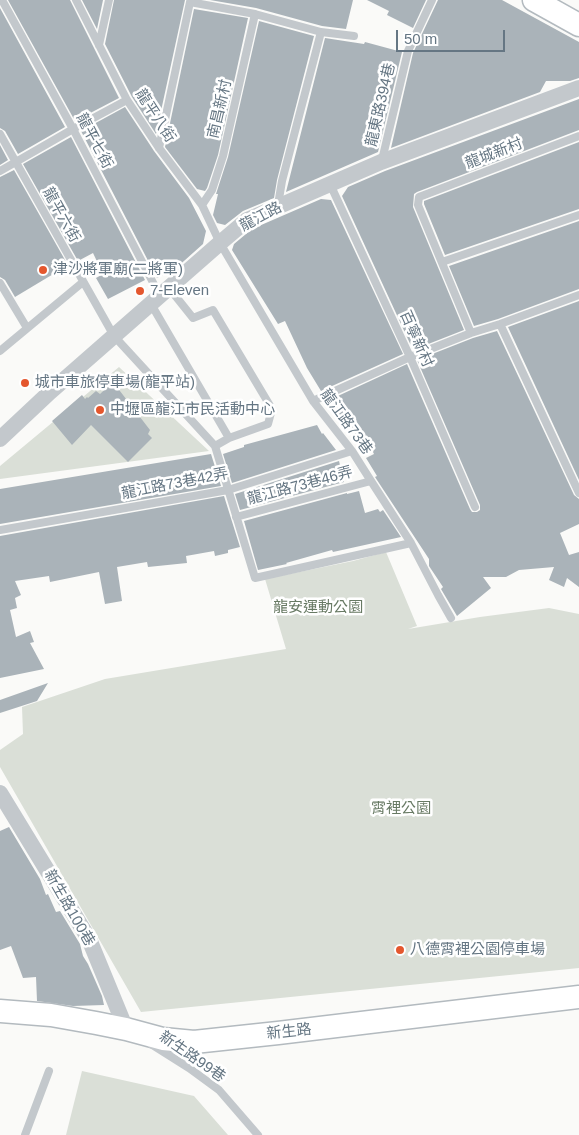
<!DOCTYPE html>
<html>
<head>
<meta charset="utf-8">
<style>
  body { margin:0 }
  #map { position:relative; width:579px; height:1135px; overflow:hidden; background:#fafaf8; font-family:Helvetica,sans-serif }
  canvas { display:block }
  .scale { position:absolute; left:396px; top:30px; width:109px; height:22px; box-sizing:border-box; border:2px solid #657683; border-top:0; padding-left:6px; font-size:15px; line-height:18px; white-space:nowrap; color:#657683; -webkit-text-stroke:4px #fff; paint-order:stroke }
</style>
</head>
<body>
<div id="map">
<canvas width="579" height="1135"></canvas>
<div class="scale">50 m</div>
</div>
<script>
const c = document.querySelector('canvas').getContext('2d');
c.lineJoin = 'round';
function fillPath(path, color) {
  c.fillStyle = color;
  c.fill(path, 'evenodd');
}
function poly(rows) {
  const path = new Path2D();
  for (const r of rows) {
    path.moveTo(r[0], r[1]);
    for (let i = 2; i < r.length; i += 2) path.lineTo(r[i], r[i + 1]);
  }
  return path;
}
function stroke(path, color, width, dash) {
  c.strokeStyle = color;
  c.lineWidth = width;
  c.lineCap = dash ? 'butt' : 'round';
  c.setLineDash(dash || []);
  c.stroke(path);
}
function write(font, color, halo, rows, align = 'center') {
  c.font = font + ' Helvetica,"Noto Sans TC",sans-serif';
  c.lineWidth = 5;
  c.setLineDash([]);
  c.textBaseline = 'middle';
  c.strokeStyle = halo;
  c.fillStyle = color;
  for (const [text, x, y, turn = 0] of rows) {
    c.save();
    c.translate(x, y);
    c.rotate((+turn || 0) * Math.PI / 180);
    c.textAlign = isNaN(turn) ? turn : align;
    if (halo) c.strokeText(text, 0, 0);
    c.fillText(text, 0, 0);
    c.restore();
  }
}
const green = poly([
  [119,367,209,451,0,479,0,466],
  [386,552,417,626,408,629,480,617,549,608,579,614,579,968,141,1012,0,767,0,750,23,734,22,707,105,679,286,649,265,579,353,561],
  [82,1071,194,1096,228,1135,66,1135]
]);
const building = poly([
  [8,0,70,0,119,98,75,121],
  [82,0,103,0,97,29],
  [114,0,185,0,156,134,132,97,105,44],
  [210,0,353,0,346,29,322,26,256,8],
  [367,0,426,0,413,28,387,15,389,11],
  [438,0,502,0,579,42,579,78,570,81,546,81,540,92,391,148,413,53],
  [0,8,65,127,18,154,5,131,0,128],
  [194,9,248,18,218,155,207,188,205,191,197,189,165,147],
  [259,21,314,36,277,180,274,198,243,211,225,225,217,223,213,215,218,194,216,194,228,157],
  [325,38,364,44,365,42,402,52,378,152,286,192],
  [579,99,579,130,417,192,414,194,413,207,464,330,413,350,342,196,348,187,385,171],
  [125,107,154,151,189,198,206,231,203,244,175,269,157,278,81,131],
  [71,137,145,280,108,299,96,278,103,274,93,253,78,261,23,164],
  [579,142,579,209,445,255,424,204,424,201],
  [0,145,8,160,0,165],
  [14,170,69,267,56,274,55,273,15,297,5,280,0,277,0,177],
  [321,199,331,200,403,354,321,391,307,368,285,321,278,324,232,250,234,244,252,229],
  [579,221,579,289,498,319,474,326,449,266],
  [579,301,579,480,508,327],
  [497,331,574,495,579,499,579,524,560,533,569,555,579,552,579,587,567,578,564,587,549,580,554,567,519,570,506,577,483,577,491,588,457,616,441,589,443,587,429,566,429,559,375,477,377,476,366,458,374,454,364,434,354,438,350,429,346,431,327,401,407,364,470,509,472,512,477,512,480,510,480,505,417,360,473,338],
  [113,382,150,430,148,434,152,438,128,462,91,425,72,445,52,421,82,395,85,399,87,397,88,398,96,391,100,394],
  [317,425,322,434,323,433,336,450,232,483,223,454,244,447,244,445],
  [211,454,221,486,0,524,0,489],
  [339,461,344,482,240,510,235,494],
  [359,491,365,513,378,509,380,512,383,510,401,537,333,552,332,550,286,563,287,564,258,570,244,521,347,493,347,494],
  [224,496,240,547,228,550,228,553,215,556,214,551,186,556,187,563,148,567,147,562,117,567,122,601,105,604,99,572,50,582,49,576,15,581,21,595,15,598,17,608,10,610,16,637,30,631,34,642,30,643,44,669,0,678,0,536],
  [48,683,37,701,0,713,0,700],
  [9,827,40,879,46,895,48,894,56,912,60,911,80,944,83,956,88,964,102,996,104,1005,73,1006,37,1001,36,977,23,978,11,946,0,950,0,831]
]);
const lane = poly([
  [2,0,73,129,160,296],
  [76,0,127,100,159,148,202,205,220,243,313,401,352,451,371,481,411,543,438,595,451,618],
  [99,45,109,0],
  [0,134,114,336,215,446,255,578,411,543],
  [159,148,190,2,255,14,321,32,354,36],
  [382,160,408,51,432,0],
  [0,171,73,129,127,100],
  [330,184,410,357,475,507],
  [202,205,212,190,223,156,255,14],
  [278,205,282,181,321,32],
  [442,262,579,215],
  [0,283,27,328],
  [169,288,193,318,213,310,272,409,268,424,229,438],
  [151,304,229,438,215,446],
  [500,324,579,493],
  [471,333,418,205,419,197,579,136],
  [0,351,83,282],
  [313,401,410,357,471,333,500,324,579,295],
  [236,517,371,481],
  [0,530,228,490,352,451],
  [151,1044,189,1068,219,1090,258,1135],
  [25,1135,49,1071]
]);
const street = poly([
  [0,439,50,392,220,243,247,220,381,162,579,88],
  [0,793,89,939,126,1029]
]);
const secondary = poly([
  [534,0,579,25],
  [0,1011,51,1015,96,1023,126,1029,163,1039,194,1042,278,1033,579,997]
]);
const markers = [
  [43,270,5,"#e4572e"],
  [140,291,5,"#e4572e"],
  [25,383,5,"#e4572e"],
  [100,410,5,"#e4572e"],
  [400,950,5,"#e4572e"]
];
const streetNames = [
  ["龍東路394巷",381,105,-77],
  ["南昌新村",220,109,-77],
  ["龍平八街",155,116,57],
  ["龍平七街",94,141,62],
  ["龍城新村",494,154,-21],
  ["龍平六街",61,215,61],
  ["龍江路",261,217,-28],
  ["百寧新村",416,339,66],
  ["龍江路73巷",346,422,54],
  ["龍江路73巷42弄",175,484,-11],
  ["龍江路73巷46弄",300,486,-15],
  ["新生路100巷",69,908,60],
  ["新生路",289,1032,-6],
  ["新生路99巷",192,1057,35]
];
const poiNames = [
  ["津沙將軍廟(二將軍)",53,270],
  ["7-Eleven",150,291],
  ["城市車旅停車場(龍平站)",35,383],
  ["中壢區龍江市民活動中心",110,410],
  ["八德霄裡公園停車場",410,950]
];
const parkNames = [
  ["龍安運動公園",318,608],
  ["霄裡公園",401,809]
];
fillPath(green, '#dadfd7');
fillPath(building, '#aab3b9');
stroke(secondary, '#b3babf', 25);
stroke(lane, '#c3c8cc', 8);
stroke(street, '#c3c8cc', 16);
stroke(secondary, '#fff', 22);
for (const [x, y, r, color] of markers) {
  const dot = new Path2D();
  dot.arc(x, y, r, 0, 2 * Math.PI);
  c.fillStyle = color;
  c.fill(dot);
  stroke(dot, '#fff', 2);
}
write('15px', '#657683', '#fff', streetNames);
write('15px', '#657683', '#fff', poiNames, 'left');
write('15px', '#687a64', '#fff', parkNames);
</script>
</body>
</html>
